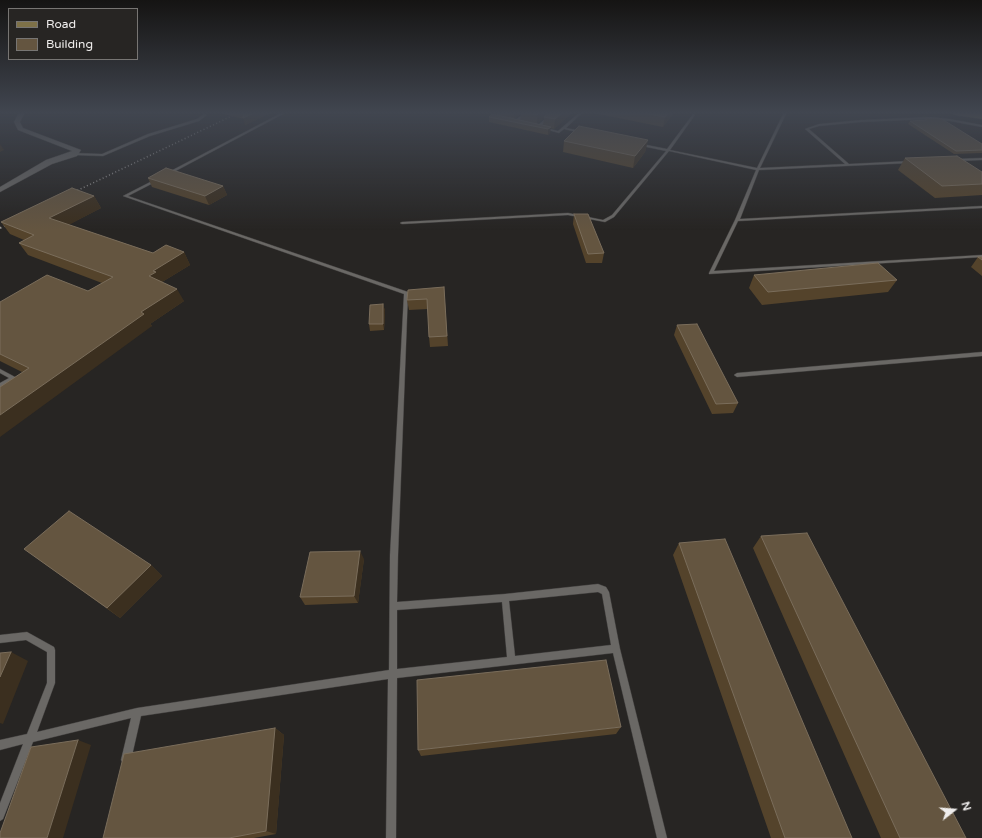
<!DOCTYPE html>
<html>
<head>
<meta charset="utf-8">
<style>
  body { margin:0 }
  #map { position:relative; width:982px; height:838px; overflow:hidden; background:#272523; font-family:"Varela Round",sans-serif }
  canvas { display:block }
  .legend { position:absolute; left:8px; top:8px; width:130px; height:52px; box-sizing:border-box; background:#272523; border:1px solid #777573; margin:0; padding:5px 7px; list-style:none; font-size:12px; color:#efedec }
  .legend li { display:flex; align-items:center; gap:8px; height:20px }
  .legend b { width:20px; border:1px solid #777573 }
  .north { position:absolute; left:934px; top:790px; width:40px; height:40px; -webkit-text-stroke:3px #272523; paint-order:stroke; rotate:73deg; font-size:11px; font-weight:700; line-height:16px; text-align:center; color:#efedec }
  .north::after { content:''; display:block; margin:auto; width:14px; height:18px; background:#efedec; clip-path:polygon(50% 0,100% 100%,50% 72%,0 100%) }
</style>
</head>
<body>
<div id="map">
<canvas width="982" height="838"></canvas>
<ul class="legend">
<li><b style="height:5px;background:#7e7148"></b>Road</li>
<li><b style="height:11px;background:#645540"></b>Building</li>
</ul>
<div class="north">N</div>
</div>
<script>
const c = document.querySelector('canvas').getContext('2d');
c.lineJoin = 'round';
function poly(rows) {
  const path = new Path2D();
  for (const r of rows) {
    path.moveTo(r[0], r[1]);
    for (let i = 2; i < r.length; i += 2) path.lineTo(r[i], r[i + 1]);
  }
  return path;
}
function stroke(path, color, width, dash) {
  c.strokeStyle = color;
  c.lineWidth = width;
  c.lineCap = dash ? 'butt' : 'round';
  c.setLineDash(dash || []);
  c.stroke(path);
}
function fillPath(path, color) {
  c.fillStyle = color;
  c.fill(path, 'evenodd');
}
const service = poly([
  [283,112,287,112,168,175,165,174,283,112],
  [526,112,529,112,516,123,514,123,514,121,526,112],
  [553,112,556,112,539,128,537,128,537,126,553,112],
  [580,112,583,112,566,128,581,131,581,133,564,129,559,133,541,128,543,127,558,131,580,112],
  [784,112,787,112,760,168,845,164,805,129,819,124,861,120,931,117,950,119,982,125,982,127,950,121,931,119,861,122,819,126,809,129,849,164,910,161,912,162,910,163,759,170,740,219,982,206,982,208,738,221,714,271,982,255,982,257,709,274,709,273,735,220,756,170,669,151,614,217,605,222,568,215,402,224,400,223,402,222,568,213,603,220,612,215,666,151,637,145,637,143,667,149,693,114,695,115,670,150,757,168,784,112],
  [204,114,207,115,199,121,150,136,103,156,74,155,72,154,74,153,102,154,148,134,197,119,204,114],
  [982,158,982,160,956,161,954,160,956,159,982,158],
  [158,178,160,179,159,180,128,196,408,292,398,555,397,602,505,594,598,584,606,587,609,592,620,649,667,838,657,838,613,653,397,678,396,838,386,838,388,679,141,716,131,760,129,763,126,765,123,763,121,760,131,718,33,742,3,819,0,821,0,803,23,744,0,750,0,740,27,734,47,683,47,652,26,640,0,643,0,635,27,632,54,647,55,650,55,683,37,732,137,708,389,670,390,555,404,294,123,196,158,178],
  [598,592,602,594,611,645,515,656,509,601,598,592],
  [502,602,507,657,397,669,397,610,502,602],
  [982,352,982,356,737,377,734,375,737,373,982,352],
  [0,369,15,377,16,378,0,388,0,383,9,378,0,373,0,369]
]);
const minor = poly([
  [19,112,25,112,20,122,23,128,81,150,77,156,52,164,0,192,0,187,46,160,72,151,18,130,14,122,19,112]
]);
const secondary = poly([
  [951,112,982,113,982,119,955,115,951,112]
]);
const railFar1 = poly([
  [68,195,240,112]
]);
const rail = poly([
  [0,228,14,221]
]);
const wall = poly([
  [220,112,273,112,245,125,244,119,227,115],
  [497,112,573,112,554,129,550,128,550,133,548,135,489,122,489,117,497,115],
  [521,114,520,120,514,119],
  [544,118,543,125,537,124],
  [588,112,674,112,673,114,663,127],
  [926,118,982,144,982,153,954,154,908,124,910,121,925,120],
  [648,140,645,152,633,168,563,152,564,141],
  [905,158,982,172,982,195,935,198,898,170],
  [148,178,223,186,227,195,209,205,152,187],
  [94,196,101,208,68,225,153,253,184,252,190,265,162,282,184,301,150,324,152,326,22,372,0,361,0,302,88,291,102,283,28,255,19,243,24,240,10,234,1,222],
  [574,214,604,253,602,263,586,263,573,224],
  [978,257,982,257,982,276,971,267],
  [754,275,897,280,888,292,762,305,749,288],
  [444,287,448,346,430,347,429,337,428,309,409,310,407,300],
  [383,304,385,311,384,330,370,331,369,324],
  [677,325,738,403,733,413,712,414,674,335],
  [761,536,966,838,881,838,753,548],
  [679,543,852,838,771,838,673,555],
  [24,549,151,565,162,576,120,618],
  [364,559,358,603,305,605,300,597],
  [621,727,616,734,421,756,418,750],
  [275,728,284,735,276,834,254,838,103,838]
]);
const shadedWall = poly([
  [256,112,273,112,245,125,243,118],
  [514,112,521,112,521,114,514,119],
  [540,112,550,112,544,117,544,118,537,124,537,115],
  [563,112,573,112,554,129,555,119],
  [669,112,674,112,673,114,663,127,665,117],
  [551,127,550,133,548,135,548,129],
  [648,140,645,152,633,168,635,156],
  [0,144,4,150,0,152],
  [223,186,227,195,209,205,205,196],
  [94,196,101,208,57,231,49,218],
  [184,252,190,265,162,282,149,276,153,271],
  [177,289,184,301,150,324,152,326,0,437,0,415,141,312],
  [383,304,385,311,384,330,383,324],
  [360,551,364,559,358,603,354,596],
  [151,565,162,576,120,618,107,608],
  [11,652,28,661,3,724,0,723,0,677],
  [275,728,284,735,276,834,266,831],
  [78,740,91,745,63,838,47,838]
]);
const building = poly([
  [241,112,256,112,243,118,244,113,241,112],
  [523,112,540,112,537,115,523,112],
  [549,112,563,112,555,119,544,117,549,112],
  [638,112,669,112,665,117,638,112],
  [492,114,551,127,548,129,489,117,492,114],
  [926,118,942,119,982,144,982,150,956,151,910,121,926,120,926,118],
  [579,126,648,140,635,156,564,141,579,126],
  [957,156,982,172,982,184,942,186,905,158,957,156],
  [166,168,223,186,205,196,148,178,166,168],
  [72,188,94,196,49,218,153,253,166,245,184,252,153,271,156,272,149,276,177,289,141,312,144,314,0,415,0,387,29,368,0,354,0,302,47,275,88,291,113,277,19,243,34,235,1,222,72,188],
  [574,214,588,214,604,253,588,254,574,214],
  [978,257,982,257,982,260,978,257],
  [878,263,897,280,768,292,754,275,878,263],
  [444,287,447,336,429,337,427,299,407,300,408,290,444,287],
  [383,304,383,324,369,324,370,305,383,304],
  [697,324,738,403,716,404,677,325,697,324],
  [69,511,151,565,107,608,24,549,69,511],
  [807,533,966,838,900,838,761,536,807,533],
  [725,539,852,838,785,838,679,543,725,539],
  [360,551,354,596,300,597,310,552,360,551],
  [11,652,0,677,0,653,11,652],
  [606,660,621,727,418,750,417,680,606,660],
  [275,728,266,831,229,838,103,838,124,754,275,728],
  [78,740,47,838,0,838,0,833,31,747,78,740]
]);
stroke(service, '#413f3e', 1);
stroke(minor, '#413f3e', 1);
stroke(secondary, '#413f3e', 1);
fillPath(service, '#6a6865');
fillPath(minor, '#6a6865');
fillPath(secondary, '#7e7148');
stroke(railFar1, '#999795', 1.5, [1, 2.5]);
stroke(rail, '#999795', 2, [1.5, 3]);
fillPath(wall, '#54432b');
fillPath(shadedWall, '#3b2f1f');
fillPath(building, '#645540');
stroke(building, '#7a6d5b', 1);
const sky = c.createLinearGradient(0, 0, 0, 230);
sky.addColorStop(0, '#151413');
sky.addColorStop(0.49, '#414650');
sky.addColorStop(1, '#41465000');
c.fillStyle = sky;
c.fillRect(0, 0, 982, 230);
</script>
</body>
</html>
